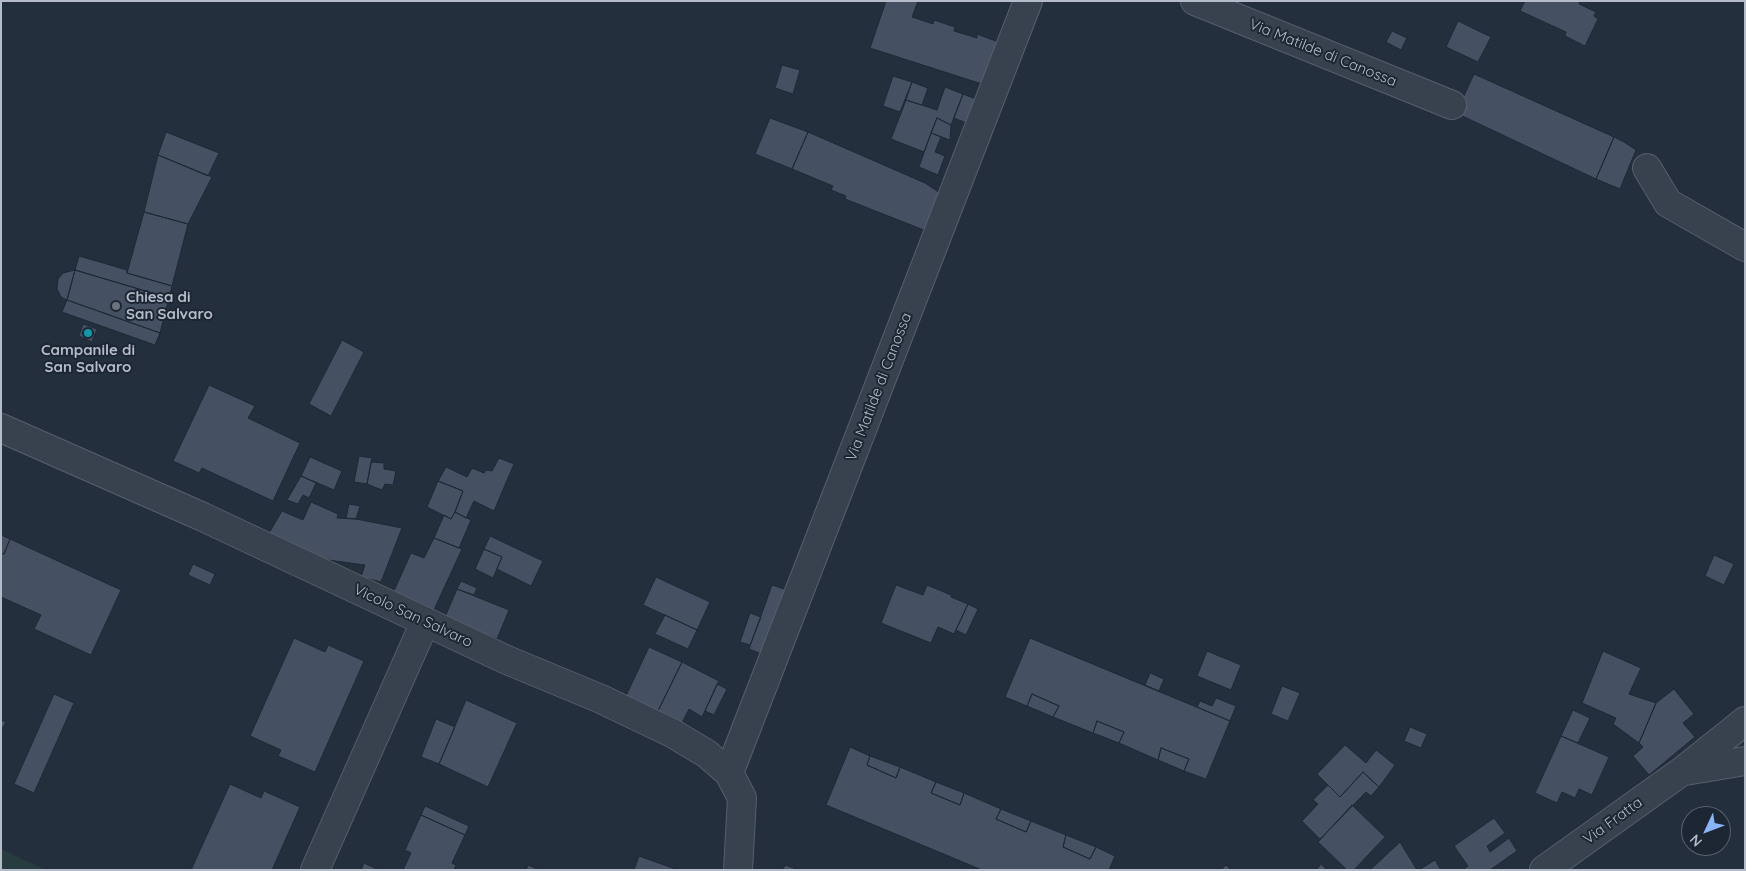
<!DOCTYPE html>
<html>
<head>
<meta charset="utf-8">
<style>
  body { margin:0 }
  #map { position:relative; width:1746px; height:871px; overflow:hidden; background:#242f3e; font-family:Quicksand,sans-serif }
  canvas { display:block }
  .frame { position:absolute; inset:0; border:2px solid #b4bcc9; pointer-events:none }
  .north { position:absolute; left:1681px; top:806px; width:50px; height:50px; box-sizing:border-box; background:#1d2633; border:1px solid #59626f; border-radius:50%; rotate:227deg; font-size:14px; font-weight:700; line-height:20px; text-align:center; color:#b4bcc9 }
  .north::after { content:''; display:block; margin:auto; width:18px; height:22px; background:#8ab4f8; clip-path:polygon(50% 0,100% 100%,50% 72%,0 100%) }
</style>
</head>
<body>
<div id="map">
<canvas width="1746" height="871"></canvas>
<div class="frame"></div>
<div class="north">N</div>
</div>
<script>
const c = document.querySelector('canvas').getContext('2d');
c.lineJoin = 'round';
function fillPath(path, color) {
  c.fillStyle = color;
  c.fill(path, 'evenodd');
}
function poly(rows) {
  const path = new Path2D();
  for (const r of rows) {
    path.moveTo(r[0], r[1]);
    for (let i = 2; i < r.length; i += 2) path.lineTo(r[i], r[i + 1]);
  }
  return path;
}
function stroke(path, color, width, dash) {
  c.strokeStyle = color;
  c.lineWidth = width;
  c.lineCap = dash ? 'butt' : 'round';
  c.setLineDash(dash || []);
  c.stroke(path);
}
function write(font, color, halo, rows, align = 'center') {
  c.font = font + ' Quicksand,sans-serif';
  c.lineWidth = 4;
  c.setLineDash([]);
  c.textBaseline = 'middle';
  c.strokeStyle = halo;
  c.fillStyle = color;
  for (const [text, x, y, turn = 0] of rows) {
    c.save();
    c.translate(x, y);
    c.rotate((+turn || 0) * Math.PI / 180);
    c.textAlign = isNaN(turn) ? turn : align;
    if (halo) c.strokeText(text, 0, 0);
    c.fillText(text, 0, 0);
    c.restore();
  }
}
const green = poly([
  [1,849,46,870,1,870]
]);
const building = poly([
  [886,1,918,1,912,17,933,24,934,20,955,27,954,31,977,38,977,34,1001,43,985,85,870,48,886,1],
  [1525,1,1580,1,1579,4,1596,12,1594,16,1598,19,1585,46,1565,36,1566,32,1520,11,1525,1],
  [1458,21,1491,37,1478,62,1446,47,1458,21],
  [1392,31,1407,38,1401,50,1386,42,1392,31],
  [782,65,800,70,793,94,775,88,782,65],
  [1474,74,1614,137,1596,179,1456,113,1474,74],
  [893,76,912,82,900,112,883,106,893,76],
  [912,82,928,88,922,105,906,100,912,82],
  [945,87,963,94,951,125,937,118,924,152,891,139,906,100,937,110,945,87],
  [963,94,978,100,969,124,954,118,963,94],
  [770,118,808,132,792,169,755,154,770,118],
  [937,118,951,125,950,140,931,133,937,118],
  [166,132,219,153,208,176,158,155,166,132],
  [808,132,925,183,946,197,934,234,845,199,846,196,831,190,833,186,792,169,808,132],
  [931,133,941,137,935,152,945,156,938,175,919,167,931,133],
  [1614,137,1624,142,1636,150,1620,189,1596,179,1614,137],
  [158,155,212,177,188,224,144,212,158,155],
  [144,212,188,224,172,286,127,273,144,212],
  [79,256,127,270,127,273,172,286,169,298,75,270,79,256],
  [75,270,169,298,160,333,67,300,75,270],
  [75,270,67,300,61,297,57,289,58,279,63,273,75,270],
  [67,300,160,333,155,345,62,312,67,300],
  [83,324,97,329,92,342,79,336,83,324],
  [342,340,364,352,331,416,309,404,342,340],
  [209,385,255,406,248,418,300,443,273,501,202,468,199,473,173,461,209,385],
  [359,456,372,458,367,484,354,482,359,456],
  [310,457,342,471,334,490,301,476,310,457],
  [499,458,514,464,494,511,474,501,466,518,455,512,463,491,438,481,446,467,467,477,472,468,484,473,486,470,492,471,499,458],
  [371,462,384,463,384,469,396,471,393,485,385,484,382,490,367,484,371,462],
  [301,476,316,483,309,498,303,495,298,504,287,500,301,476],
  [438,481,463,491,455,512,451,519,427,507,438,481],
  [311,502,338,514,337,518,356,519,402,528,381,582,361,577,365,565,328,560,269,533,282,511,303,520,311,502],
  [349,504,360,506,356,519,346,518,349,504],
  [455,512,471,520,459,548,434,538,444,515,451,519,455,512],
  [1,535,10,539,4,554,1,553,1,535],
  [490,536,543,561,531,586,497,569,502,557,484,549,490,536],
  [434,538,462,549,433,612,393,593,411,553,424,558,434,538],
  [10,539,121,590,91,655,34,629,41,615,1,597,1,553,4,554,10,539],
  [484,549,502,557,493,578,475,569,484,549],
  [1714,555,1734,564,1724,585,1705,576,1714,555],
  [193,564,215,574,210,585,188,575,193,564],
  [656,577,710,602,697,630,643,605,656,577],
  [461,581,477,588,474,595,457,589,461,581],
  [772,585,793,592,769,657,749,649,772,585],
  [896,585,923,595,927,585,951,595,951,597,968,604,954,634,938,627,931,643,881,623,896,585],
  [457,589,509,610,497,639,445,617,457,589],
  [968,604,978,609,966,635,956,630,968,604],
  [750,613,761,617,750,645,740,642,750,613],
  [665,615,697,630,688,649,655,634,665,615],
  [294,638,325,652,328,645,364,661,315,772,278,756,281,750,250,736,294,638],
  [1030,638,1230,721,1206,779,1184,771,1189,759,1161,748,1158,760,1119,743,1124,732,1097,721,1093,733,1053,717,1059,706,1032,694,1027,706,1005,697,1030,638],
  [649,647,682,662,655,717,624,700,649,647],
  [1207,651,1241,665,1231,690,1197,676,1207,651],
  [1603,651,1641,668,1629,694,1656,703,1639,743,1613,724,1616,718,1582,703,1603,651],
  [682,662,719,681,702,717,689,709,679,729,655,717,682,662],
  [1150,673,1164,679,1159,691,1145,685,1150,673],
  [717,684,727,689,714,715,705,711,717,684],
  [1282,686,1300,693,1288,721,1271,714,1282,686],
  [1674,689,1694,714,1683,723,1695,737,1649,775,1633,756,1643,747,1639,743,1656,703,1674,689],
  [54,694,74,703,34,793,14,784,54,694],
  [1032,694,1059,706,1053,717,1027,706,1032,694],
  [1216,698,1236,706,1230,721,1197,707,1200,701,1212,706,1216,698],
  [466,700,517,723,488,787,439,764,466,700],
  [1573,710,1590,718,1578,743,1561,736,1573,710],
  [436,719,455,727,439,764,421,757,436,719],
  [1,720,6,722,1,731,1,720],
  [1097,721,1124,732,1119,743,1093,733,1097,721],
  [1410,727,1427,734,1421,748,1404,741,1410,727],
  [1561,736,1609,757,1592,795,1579,789,1575,798,1562,792,1557,803,1535,793,1561,736],
  [1345,745,1366,763,1376,750,1395,765,1379,787,1363,772,1340,797,1317,774,1345,745],
  [850,747,870,756,867,765,896,778,900,767,936,782,931,793,960,805,964,793,1001,809,996,819,1026,832,1031,821,1066,835,1063,847,1090,859,1096,847,1115,856,1109,870,982,870,826,805,850,747],
  [1161,748,1189,759,1184,771,1158,760,1161,748],
  [870,756,900,767,896,778,867,765,870,756],
  [1363,772,1379,787,1371,796,1366,792,1320,839,1302,821,1318,804,1313,800,1328,785,1340,797,1363,772],
  [936,782,964,793,960,805,931,793,936,782],
  [230,784,261,798,264,791,300,807,272,870,191,870,230,784],
  [1352,805,1385,837,1354,870,1347,870,1318,842,1352,805],
  [425,806,469,826,465,835,421,815,425,806],
  [1001,809,1031,821,1026,832,996,819,1001,809],
  [421,815,465,835,452,863,456,865,454,870,403,870,411,853,405,850,421,815],
  [1494,818,1505,833,1487,846,1490,852,1509,838,1517,851,1490,870,1463,870,1468,866,1454,846,1494,818],
  [1066,835,1096,847,1090,859,1063,847,1066,835],
  [1400,842,1417,870,1370,870,1400,842],
  [639,856,678,870,634,870,639,856],
  [1435,860,1441,870,1419,870,1435,860],
  [364,863,379,870,361,870,364,863],
  [1321,864,1327,870,1316,870,1321,864],
  [528,865,539,870,526,870,528,865],
  [785,865,799,870,783,870,785,865],
  [1226,865,1231,870,1221,870,1226,865]
]);
const minor = poly([
  [1195,1,1452,105],
  [1647,168,1668,203,1745,247],
  [1,428,203,517,507,660,601,699,672,733,707,754,729,773,742,798,738,870],
  [1685,771,1745,761],
  [729,773,1028,1],
  [315,870,425,622],
  [1544,870,1681,772,1745,721]
]);
const markers = [
  [116,306,5,"#6b7280"],
  [88,333,5,"#0f9aa8"]
];
const streetNames = [
  ["Via Matilde di Canossa",1323,53,22],
  ["Via Matilde di Canossa",879,387,-69],
  ["Vicolo San Salvaro",413,616,25],
  ["Via Fratta",1613,821,-36]
];
const poiNames = [
  ["Chiesa di",126,297],
  ["San Salvaro",126,314],
  ["Campanile di",88,350,"center"],
  ["San Salvaro",88,367,"center"]
];
fillPath(green, '#263c3f');
fillPath(building, '#455162');
stroke(building, '#1f2835', 1);
stroke(minor, '#565f6c', 30);
stroke(minor, '#38414e', 28);
for (const [x, y, r, color] of markers) {
  const dot = new Path2D();
  dot.arc(x, y, r, 0, 2 * Math.PI);
  c.fillStyle = color;
  c.fill(dot);
  stroke(dot, '#1d2633', 2);
}
write('15px', '#b4bcc9', '#1d2633', streetNames);
write('bold 15px', '#b4bcc9', '#1d2633', poiNames, 'left');
</script>
</body>
</html>
